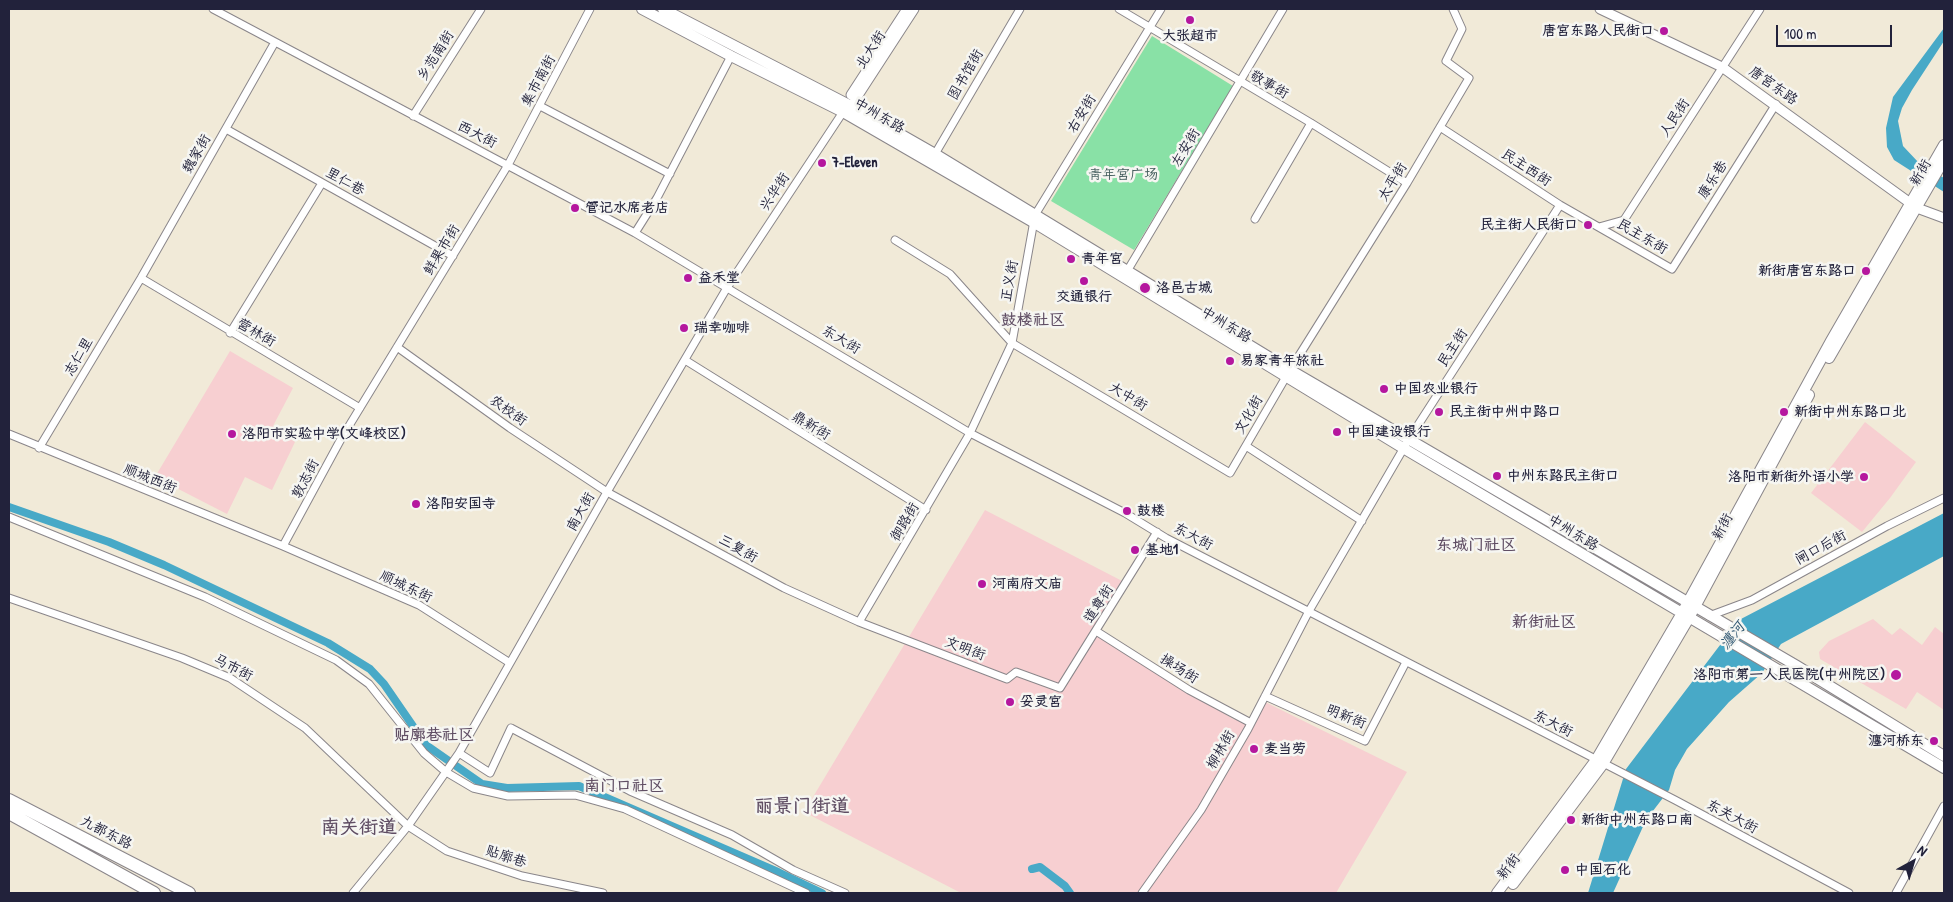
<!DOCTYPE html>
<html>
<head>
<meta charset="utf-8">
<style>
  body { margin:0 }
  #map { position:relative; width:1953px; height:902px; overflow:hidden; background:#f1ead8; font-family:"Patrick Hand",sans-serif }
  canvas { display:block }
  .frame { position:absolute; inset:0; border:10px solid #22223b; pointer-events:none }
  .north { position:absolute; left:1888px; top:837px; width:50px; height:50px; -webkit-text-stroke:4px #f6f6f2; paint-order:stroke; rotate:39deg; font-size:14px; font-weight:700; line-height:20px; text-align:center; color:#22223b }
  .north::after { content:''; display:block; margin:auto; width:18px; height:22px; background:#22223b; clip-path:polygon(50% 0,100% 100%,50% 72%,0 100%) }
  .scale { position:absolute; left:1776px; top:25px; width:116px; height:22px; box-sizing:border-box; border:2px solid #22223b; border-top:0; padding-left:6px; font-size:15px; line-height:18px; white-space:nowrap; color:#22223b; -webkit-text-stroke:4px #f6f6f2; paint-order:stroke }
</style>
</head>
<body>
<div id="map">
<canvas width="1953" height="902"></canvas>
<div class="frame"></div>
<div class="north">N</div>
<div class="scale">100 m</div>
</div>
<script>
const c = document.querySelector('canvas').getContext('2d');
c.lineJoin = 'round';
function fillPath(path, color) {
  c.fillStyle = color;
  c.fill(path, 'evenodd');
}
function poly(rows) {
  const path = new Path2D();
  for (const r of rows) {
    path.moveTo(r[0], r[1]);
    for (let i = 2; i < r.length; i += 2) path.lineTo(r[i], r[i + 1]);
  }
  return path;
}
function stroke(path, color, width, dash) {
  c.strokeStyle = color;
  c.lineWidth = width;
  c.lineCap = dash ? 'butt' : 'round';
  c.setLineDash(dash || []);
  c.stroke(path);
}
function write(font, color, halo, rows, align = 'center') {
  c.font = font + ' "Patrick Hand","LXGW WenKai TC",sans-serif';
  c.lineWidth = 5;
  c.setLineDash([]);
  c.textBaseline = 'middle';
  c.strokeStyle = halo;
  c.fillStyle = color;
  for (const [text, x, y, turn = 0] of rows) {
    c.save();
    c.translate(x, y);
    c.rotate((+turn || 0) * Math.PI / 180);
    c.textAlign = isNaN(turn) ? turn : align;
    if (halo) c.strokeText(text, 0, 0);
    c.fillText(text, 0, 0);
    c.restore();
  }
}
const built = poly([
  [230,351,293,388,273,426,295,442,272,490,245,477,227,514,155,477],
  [1865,422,1916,462,1890,498,1862,532,1811,493],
  [985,510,1126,583,1097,631,1233,719,1251,723,1265,702,1407,772,1336,893,961,893,804,812],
  [1873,619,1892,635,1900,628,1922,645,1935,627,1944,634,1944,710,1917,692,1906,709,1820,659,1819,652,1829,641]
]);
const green = poly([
  [1152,36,1233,86,1134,250,1051,201]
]);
const water = poly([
  [1944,28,1944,41,1912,90,1902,108,1898,121,1903,146,1919,163,1944,178,1944,192,1894,160,1887,147,1886,128,1893,97],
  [1944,513,1944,556,1781,644,1762,673,1729,702,1687,749,1675,770,1669,790,1646,820,1613,893,1588,893,1626,769,1739,620]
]);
const canal = poly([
  [9,507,109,542,164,565,328,643,370,669,384,684,426,745,482,784,507,788,579,786,778,872,822,893],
  [1032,869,1040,867,1065,886,1070,893]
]);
const street = poly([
  [213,9,635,233,970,433,1125,513,1166,538,1675,800,1849,893],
  [1119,9,1311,123,1407,183],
  [540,106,670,174],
  [413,116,481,9],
  [1440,127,1560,205,1672,269,1776,104],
  [226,129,453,256],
  [935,154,1020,9],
  [1255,219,1311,123],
  [1599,227,1624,220,1760,9],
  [635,233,657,198,731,56],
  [895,240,950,274,1012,343,1230,473,1290,370,1407,183,1469,78,1446,61,1462,29,1453,9],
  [1126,273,1283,9],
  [141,278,360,408],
  [230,333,322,183],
  [397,347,510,428,607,492,784,588,859,622,1007,679,1016,672,1060,688,1157,532],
  [685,360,926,510],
  [9,434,283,546,419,605,510,663],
  [1246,446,1362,521],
  [39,448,141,278,275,42],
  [9,517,205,597,336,660,369,684,424,753,446,772,473,788,508,796,575,795,625,809,806,893],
  [283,546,341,439,508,165,590,9],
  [9,598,182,658,230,678,305,728,408,826,447,851,522,876,603,893],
  [1709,616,1752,600,1887,526,1944,498],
  [859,622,970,433,1012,343,1035,215,1161,9],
  [1096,631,1189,690,1251,723],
  [1265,696,1365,741,1406,662],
  [459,753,490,773,511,728,630,791,732,835,793,870,845,893],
  [353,893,408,826,459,753,607,492,728,286,843,112],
  [1142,893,1201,810,1248,729,1309,611,1409,439,1560,205],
  [1896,893,1944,806]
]);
const secondary = poly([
  [1600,9,1722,67,1917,208,1944,218],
  [851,95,907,9],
  [851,106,914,9]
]);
const primary = poly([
  [642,9,731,56,843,112,1033,222,1403,448,1944,768],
  [663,9,851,106,935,154,1290,370,1797,666,1944,756],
  [1829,358,1944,160],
  [1513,884,1603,764,1689,618,1809,395],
  [1497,893,1596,760,1682,613,1831,341,1944,145]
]);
const highway = poly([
  [9,800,189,893],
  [9,813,154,893]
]);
const markers = [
  [1190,20,5,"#b5179e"],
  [1664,31,5,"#b5179e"],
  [822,163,5,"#b5179e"],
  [575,208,5,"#b5179e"],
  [1588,225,5,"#b5179e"],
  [1071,259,5,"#b5179e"],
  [1866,271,5,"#b5179e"],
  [688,278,5,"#b5179e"],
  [1084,281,5,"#b5179e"],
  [1145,288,6,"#b5179e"],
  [684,328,5,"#b5179e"],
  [1230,361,5,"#b5179e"],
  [1384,389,5,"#b5179e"],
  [1439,412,5,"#b5179e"],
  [1784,412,5,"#b5179e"],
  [1337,432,5,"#b5179e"],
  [232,434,5,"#b5179e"],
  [1497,476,5,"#b5179e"],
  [1864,477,5,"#b5179e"],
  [416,504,5,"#b5179e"],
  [1127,511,5,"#b5179e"],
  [1135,550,5,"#b5179e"],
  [982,584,5,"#b5179e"],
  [1896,675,6,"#b5179e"],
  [1010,702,5,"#b5179e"],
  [1934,741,5,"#b5179e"],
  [1254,749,5,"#b5179e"],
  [1571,820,5,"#b5179e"],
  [1565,870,5,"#b5179e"]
];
const poiNames = [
  ["唐宫东路人民街口",1654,31,"right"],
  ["大张超市",1190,36,"center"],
  ["7-Eleven",832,163],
  ["管记水席老店",585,208],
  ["民主街人民街口",1578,225,"right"],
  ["青年宫",1081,259],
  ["新街唐宫东路口",1856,271,"right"],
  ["益禾堂",698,278],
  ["洛邑古城",1156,288],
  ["交通银行",1084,297,"center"],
  ["瑞幸咖啡",694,328],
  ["易家青年旅社",1240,361],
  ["中国农业银行",1394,389],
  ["民主街中州中路口",1449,412],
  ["新街中州东路口北",1794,412],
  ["中国建设银行",1347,432],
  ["洛阳市实验中学(文峰校区)",242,434],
  ["中州东路民主街口",1507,476],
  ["洛阳市新街外语小学",1854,477,"right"],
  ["洛阳安国寺",426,504],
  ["鼓楼",1137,511],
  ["基地1",1145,550],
  ["河南府文庙",992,584],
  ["洛阳市第一人民医院(中州院区)",1885,675,"right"],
  ["妥灵宫",1020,702],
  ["瀍河桥东",1924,741,"right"],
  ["麦当劳",1264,749],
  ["新街中州东路口南",1581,820],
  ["中国石化",1575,870]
];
const streetNames = [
  ["北大街",871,50,-57],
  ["乡范南街",436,56,-58],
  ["图书馆街",966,75,-60],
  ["集市南街",539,81,-62],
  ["敬事街",1269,85,30],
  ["唐宫东路",1773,86,35],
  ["右安街",1082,114,-59],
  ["中州东路",879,116,30],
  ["人民街",1675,118,-57],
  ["西大街",477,135,27],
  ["左安街",1186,148,-59],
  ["魏家街",197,154,-60],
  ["民主西街",1526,168,33],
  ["新街",1921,173,-60],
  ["康乐巷",1713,180,-58],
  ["里仁巷",345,182,29],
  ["太平街",1393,182,-59],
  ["兴华街",775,192,-57],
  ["民主东街",1642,237,30],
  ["鲜果市街",442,250,-59],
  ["正义街",1010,281,-80],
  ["中州东路",1226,325,31],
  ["营林街",256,333,30],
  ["东大街",841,340,31],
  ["民主街",1453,348,-57],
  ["志仁里",79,357,-59],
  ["大中街",1128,397,31],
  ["农校街",508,411,35],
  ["文化街",1249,415,-60],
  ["鼎新街",811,426,31],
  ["顺城西街",150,479,22],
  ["敦志街",306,479,-63],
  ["南大街",581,512,-61],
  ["御路街",905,522,-59],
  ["新街",1723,527,-62],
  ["中州东路",1573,533,31],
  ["东大街",1193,537,28],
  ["闸口后街",1821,548,-29],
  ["三复街",738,549,29],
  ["顺城东街",406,587,25],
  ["道尊街",1099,604,-58],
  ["文明街",965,649,21],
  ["马市街",233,668,27],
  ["操场街",1179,669,32],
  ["明新街",1346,717,22],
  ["东大街",1553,724,27],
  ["柳林街",1221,750,-60],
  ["东关大街",1732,817,28],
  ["九都东路",106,833,27],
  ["贴廓巷",506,857,18],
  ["新街",1509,867,-53]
];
const parkNames = [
  ["青年宫广场",1123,175]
];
const waterNames = [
  ["瀍河",1733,636,-51]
];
const quarterNames = [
  ["鼓楼社区",1033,321],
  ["东城门社区",1476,546],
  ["新街社区",1544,623],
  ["贴廓巷社区",434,736],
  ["南门口社区",624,787]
];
const districtNames = [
  ["丽景门街道",802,807],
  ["南关街道",359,828]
];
fillPath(built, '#f7cfd1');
fillPath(green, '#89e1a6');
fillPath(water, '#48a9c7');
stroke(canal, '#48a9c7', 8);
stroke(street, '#8a868a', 9);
stroke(secondary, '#8a868a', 11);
stroke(primary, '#8a868a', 12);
stroke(highway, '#8a868a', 14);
stroke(street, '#fff', 7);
stroke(secondary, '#fff', 9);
stroke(primary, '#fff', 10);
stroke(highway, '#fff', 12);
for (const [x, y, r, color] of markers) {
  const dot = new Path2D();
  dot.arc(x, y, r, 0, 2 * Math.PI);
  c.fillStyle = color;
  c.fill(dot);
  stroke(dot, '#f6f6f2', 2);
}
write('bold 14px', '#22223b', '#f6f6f2', poiNames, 'left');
write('14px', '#22223b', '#f6f6f2', streetNames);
write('14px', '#415b5b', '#f6f6f2', parkNames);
write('italic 15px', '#315873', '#f6f6f2', waterNames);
write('bold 16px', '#604e64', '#f6f6f2', quarterNames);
write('bold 19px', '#604e64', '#f6f6f2', districtNames);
</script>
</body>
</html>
